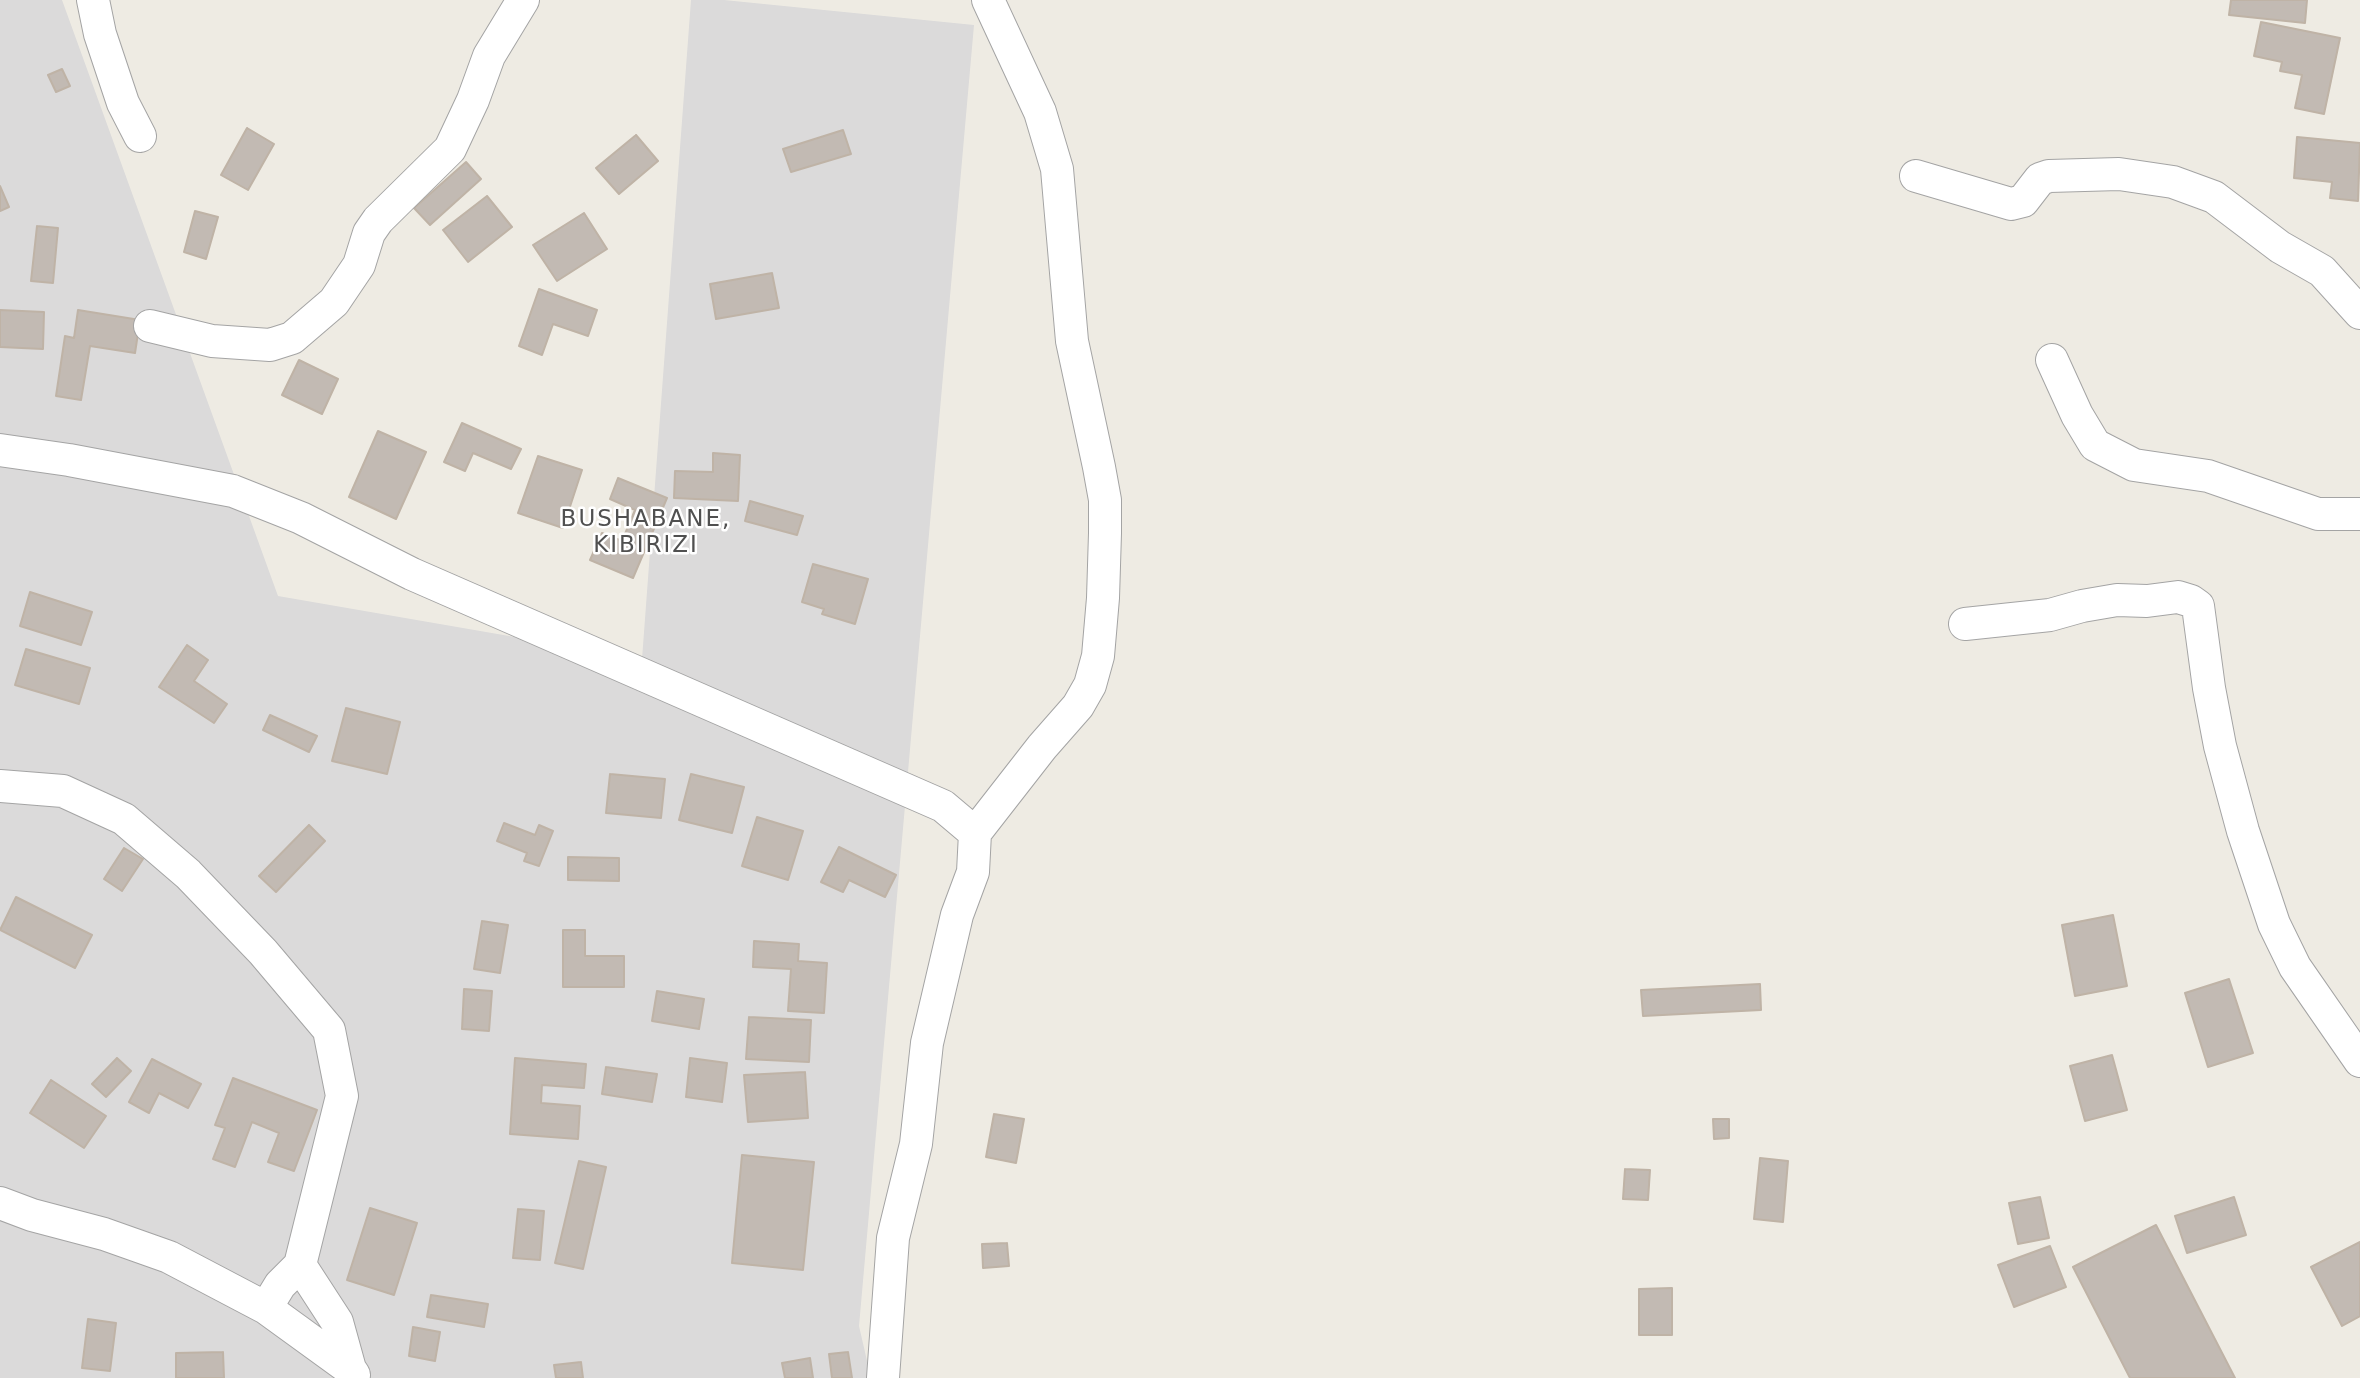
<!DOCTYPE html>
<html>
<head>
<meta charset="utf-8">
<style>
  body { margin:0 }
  canvas { display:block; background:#eeebe3 }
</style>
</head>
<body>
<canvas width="2360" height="1378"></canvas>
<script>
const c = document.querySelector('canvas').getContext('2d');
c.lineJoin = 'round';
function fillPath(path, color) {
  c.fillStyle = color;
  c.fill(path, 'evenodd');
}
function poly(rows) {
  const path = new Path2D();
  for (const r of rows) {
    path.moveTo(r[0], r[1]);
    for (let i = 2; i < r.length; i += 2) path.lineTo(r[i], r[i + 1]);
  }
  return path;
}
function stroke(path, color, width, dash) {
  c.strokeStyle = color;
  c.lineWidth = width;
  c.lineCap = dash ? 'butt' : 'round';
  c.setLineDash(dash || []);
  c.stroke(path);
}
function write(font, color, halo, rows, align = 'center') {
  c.font = font + ' "DejaVu Sans",sans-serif';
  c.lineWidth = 5;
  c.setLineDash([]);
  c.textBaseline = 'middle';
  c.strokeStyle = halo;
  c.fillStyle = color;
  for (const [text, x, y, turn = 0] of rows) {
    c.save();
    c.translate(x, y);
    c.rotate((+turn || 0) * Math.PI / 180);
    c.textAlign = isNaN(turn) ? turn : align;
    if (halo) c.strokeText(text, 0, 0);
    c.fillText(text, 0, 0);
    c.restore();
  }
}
const residential = poly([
  [0,0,62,0,278,596,642,659,691,0,724,0,974,25,859,1326,871,1378,0,1378]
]);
const building = poly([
  [2231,0,2307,0,2305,23,2229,15,2231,0],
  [2261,22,2340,38,2324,114,2295,108,2302,75,2280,71,2282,62,2254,56,2261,22],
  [62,69,70,86,56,92,48,75,62,69],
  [247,128,274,144,248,190,221,175,247,128],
  [843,130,851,154,791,172,783,149,843,130],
  [636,135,658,161,619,194,596,168,636,135],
  [2297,137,2360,143,2358,201,2330,198,2332,182,2294,178,2297,137],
  [466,162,481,179,430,225,414,208,466,162],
  [0,186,9,207,0,211,0,186],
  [487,196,512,227,468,262,443,230,487,196],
  [195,211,218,217,206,259,184,252,195,211],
  [584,213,607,249,557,281,533,245,584,213],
  [37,226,58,228,53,283,31,281,37,226],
  [772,273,779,308,716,319,710,284,772,273],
  [539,289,597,310,588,336,553,324,542,355,519,346,539,289],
  [0,310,44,312,43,349,0,347,0,310],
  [78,310,140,320,135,353,90,346,81,400,56,396,65,336,74,338,78,310],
  [299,360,338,379,322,414,282,395,299,360],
  [462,423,521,449,511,469,473,453,465,471,444,462,462,423],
  [378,431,426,452,396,519,349,497,378,431],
  [713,453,740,455,738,501,674,498,675,471,713,472,713,453],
  [538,456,582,470,563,528,518,513,538,456],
  [618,478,667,498,633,578,590,560,602,533,622,541,635,510,610,499,618,478],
  [750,501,803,516,797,535,745,521,750,501],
  [813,564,868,579,855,624,822,614,824,609,802,602,813,564],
  [30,592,92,612,81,645,20,626,30,592],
  [187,645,208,660,194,681,227,704,214,723,159,687,187,645],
  [26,649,90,668,79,704,15,685,26,649],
  [346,708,400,722,387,774,332,761,346,708],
  [270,715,317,736,309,752,263,730,270,715],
  [610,774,665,779,661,818,606,813,610,774],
  [691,774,744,787,732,833,679,820,691,774],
  [757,817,803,831,788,880,742,866,757,817],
  [504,823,535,835,539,825,553,831,539,866,524,861,527,853,497,841,504,823],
  [309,825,325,841,276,892,259,876,309,825],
  [839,847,896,875,885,897,849,880,843,892,821,882,839,847],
  [124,848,143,859,122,891,104,879,124,848],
  [568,857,619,858,619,881,568,880,568,857],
  [16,897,92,935,75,968,0,930,16,897],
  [2113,915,2127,986,2075,996,2062,925,2113,915],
  [482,921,508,925,500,973,474,969,482,921],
  [563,930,585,930,585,956,624,956,624,987,563,987,563,930],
  [754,941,799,944,798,961,827,963,824,1013,788,1011,791,969,753,967,754,941],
  [2229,979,2253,1053,2208,1067,2185,993,2229,979],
  [1760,984,1761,1010,1643,1016,1641,990,1760,984],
  [464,989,492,991,489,1031,462,1029,464,989],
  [657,991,704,999,699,1029,652,1021,657,991],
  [749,1017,811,1020,809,1062,746,1059,749,1017],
  [2112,1055,2127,1110,2085,1121,2070,1066,2112,1055],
  [117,1058,131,1071,106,1097,92,1084,117,1058],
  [515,1058,586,1064,584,1088,542,1085,541,1103,580,1106,578,1139,510,1134,515,1058],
  [690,1058,727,1063,722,1102,686,1097,690,1058],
  [152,1059,201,1084,188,1108,159,1093,149,1113,129,1102,152,1059],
  [606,1067,657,1074,652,1102,602,1094,606,1067],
  [805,1072,808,1118,748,1122,744,1075,805,1072],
  [233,1078,317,1110,294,1171,268,1162,279,1133,252,1122,235,1167,213,1159,225,1128,215,1125,233,1078],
  [51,1080,106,1116,84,1148,30,1113,51,1080],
  [994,1114,1024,1119,1016,1163,986,1157,994,1114],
  [1713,1119,1729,1119,1729,1138,1714,1139,1713,1119],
  [742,1155,814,1162,803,1270,732,1263,742,1155],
  [1760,1158,1788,1161,1783,1222,1754,1219,1760,1158],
  [579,1161,606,1167,583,1269,555,1263,579,1161],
  [1625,1169,1650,1170,1648,1200,1623,1199,1625,1169],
  [2040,1197,2049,1238,2018,1244,2009,1203,2040,1197],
  [2234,1197,2246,1235,2187,1253,2175,1216,2234,1197],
  [370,1208,417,1223,394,1295,347,1280,370,1208],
  [518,1209,544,1211,540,1260,513,1258,518,1209],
  [2156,1225,2235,1378,2130,1378,2073,1267,2156,1225],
  [2360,1242,2360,1316,2342,1326,2311,1267,2360,1242],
  [1007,1243,1009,1266,983,1268,982,1244,1007,1243],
  [2050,1246,2066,1287,2014,1307,1998,1265,2050,1246],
  [1672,1288,1672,1335,1639,1335,1639,1289,1672,1288],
  [431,1295,488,1304,484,1327,427,1317,431,1295],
  [88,1319,116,1323,110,1371,82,1368,88,1319],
  [413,1327,440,1332,435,1361,409,1356,413,1327],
  [223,1352,224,1378,176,1378,176,1353,223,1352],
  [848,1352,852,1378,832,1378,829,1354,848,1352],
  [810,1358,813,1378,785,1378,782,1363,810,1358],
  [581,1362,583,1378,556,1378,554,1365,581,1362]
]);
const minor = poly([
  [93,0,100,34,123,103,140,136],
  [1916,176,2011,204,2023,201,2040,179,2049,176,2119,174,2173,182,2214,197,2280,247,2322,271,2360,313],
  [150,326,212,341,270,345,292,338,334,302,359,265,369,233,378,220,450,149,473,100,489,56,523,0],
  [2052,360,2077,415,2095,445,2134,465,2208,476,2318,514,2360,514],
  [0,450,69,460,233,491,301,518,412,574,943,806,975,833,973,872,957,915,927,1043,916,1144,893,1238,883,1378],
  [1965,624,2050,615,2082,606,2117,600,2147,601,2178,597,2191,601,2198,606,2209,688,2220,746,2243,831,2274,924,2295,967,2360,1061],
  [0,786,63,791,124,819,188,874,263,952,329,1030,342,1096,300,1265,337,1322,350,1369],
  [975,833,1042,747,1078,706,1090,685,1098,656,1103,598,1105,533,1105,500,1099,467,1072,341,1057,169,1040,112,988,0],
  [0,1203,32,1215,104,1234,169,1257,266,1308,350,1369,354,1375],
  [266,1308,280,1285,300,1265]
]);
const neighbourhoodNames = [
  ["BUSHABANE,",646,520],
  ["KIBIRIZI",646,546]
];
fillPath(residential, '#dbdada');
fillPath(building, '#c2bab3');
stroke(building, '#bfb3a6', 2);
stroke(minor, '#a4a4a4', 34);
stroke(minor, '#fff', 32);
c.letterSpacing = '2px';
write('23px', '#505050', '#fff', neighbourhoodNames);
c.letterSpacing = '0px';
</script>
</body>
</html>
